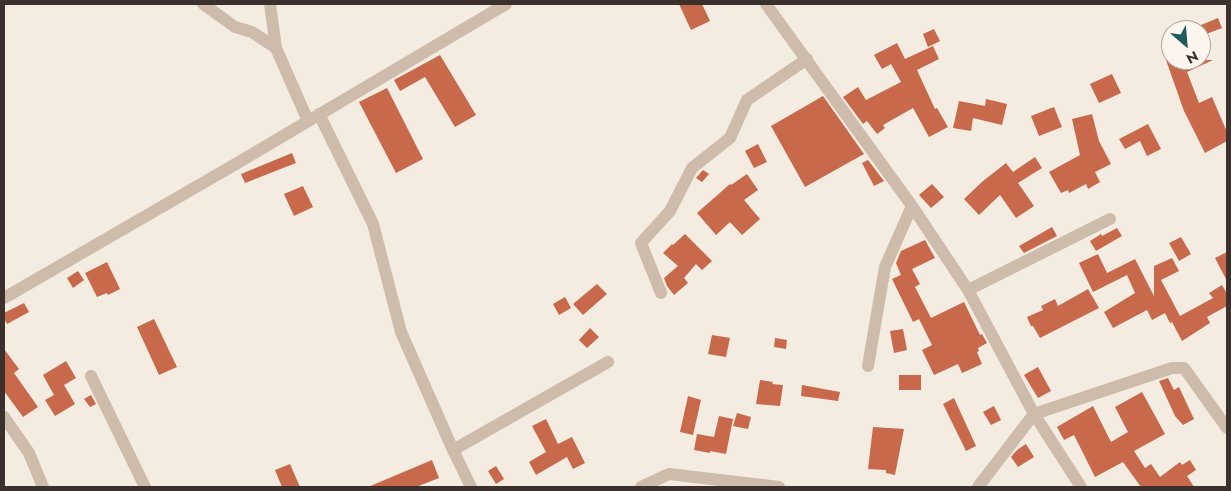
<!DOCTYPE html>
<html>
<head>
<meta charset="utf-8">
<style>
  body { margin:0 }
  #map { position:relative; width:1231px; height:491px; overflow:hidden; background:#f4ebe1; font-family:Jost,sans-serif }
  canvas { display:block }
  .frame { position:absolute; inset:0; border:5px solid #3b302b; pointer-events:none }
  .north { position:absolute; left:1161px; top:20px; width:50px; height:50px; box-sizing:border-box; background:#fbf5ee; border:1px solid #aea6a0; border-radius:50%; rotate:153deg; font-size:14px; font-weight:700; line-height:20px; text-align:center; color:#3b302b }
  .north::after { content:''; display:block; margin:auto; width:18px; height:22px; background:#1f5a5e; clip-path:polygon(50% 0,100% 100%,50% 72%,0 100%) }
</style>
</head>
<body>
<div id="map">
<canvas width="1231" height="491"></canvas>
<div class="frame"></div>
<div class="north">N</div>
</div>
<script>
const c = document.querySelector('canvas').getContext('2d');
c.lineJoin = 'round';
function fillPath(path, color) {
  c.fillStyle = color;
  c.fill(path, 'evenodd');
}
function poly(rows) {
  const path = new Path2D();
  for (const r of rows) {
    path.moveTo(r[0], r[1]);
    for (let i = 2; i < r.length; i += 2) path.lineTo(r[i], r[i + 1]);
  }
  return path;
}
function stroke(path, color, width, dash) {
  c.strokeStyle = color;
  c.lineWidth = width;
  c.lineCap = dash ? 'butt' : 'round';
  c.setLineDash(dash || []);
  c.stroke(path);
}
const building = poly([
  [679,4,702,4,710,21,691,30],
  [1218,18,1222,28,1201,36,1201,25],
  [934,29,940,41,928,47,923,34],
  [897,43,905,59,933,46,939,59,917,70,935,109,937,108,948,127,929,137,913,108,883,125,885,128,877,134,867,121,863,124,843,97,858,87,866,100,901,82,891,64,882,69,874,55],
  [440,55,476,115,455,127,425,77,400,91,394,80],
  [1166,60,1213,60,1187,72,1199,103,1212,97,1227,132,1227,141,1205,153,1184,111],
  [1112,74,1121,93,1099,103,1090,84],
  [387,88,423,159,396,173,359,102],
  [823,96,864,154,805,187,771,126],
  [986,99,1007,104,1002,125,973,118,971,131,953,128,959,101,985,106],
  [1054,107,1062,127,1039,136,1031,116],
  [1092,114,1099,141,1111,164,1095,172,1100,182,1088,189,1086,184,1069,193,1068,190,1061,193,1049,172,1080,155,1072,119],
  [1148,124,1161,149,1147,156,1140,141,1125,149,1119,139],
  [758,144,767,162,754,168,745,151],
  [292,153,296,163,245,183,241,174],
  [1035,157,1042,168,1018,183,1034,206,1016,218,1000,195,979,215,964,199,983,181,1006,163,1013,172],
  [868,160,884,181,874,186,862,163],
  [703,170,709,174,702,182,696,178],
  [747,174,758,190,744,200,760,219,742,235,730,222,716,235,697,213,730,184,731,185],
  [932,184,944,197,931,208,919,195],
  [303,186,313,207,294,216,284,194],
  [1052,227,1057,236,1024,253,1019,246],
  [1117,228,1122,236,1096,251,1090,241,1101,234,1102,236],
  [685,234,712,261,702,270,696,264,684,278,688,283,674,295,667,286,664,278,678,266,663,253,672,244,673,245],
  [1181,237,1191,254,1179,261,1169,243],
  [925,240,935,258,912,269,920,284,915,287,931,318,964,302,980,335,982,334,987,343,978,348,979,351,977,352,982,364,962,373,958,364,934,375,922,350,932,345,919,319,913,322,892,279,901,275,896,263,901,251],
  [1227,252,1227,281,1215,258],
  [1098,254,1107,273,1135,259,1154,296,1154,266,1172,258,1179,271,1161,280,1180,316,1213,298,1209,293,1222,285,1227,294,1227,306,1207,317,1210,323,1182,341,1172,322,1170,323,1165,313,1152,320,1147,310,1113,328,1104,312,1135,293,1127,275,1093,292,1079,263],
  [107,262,120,289,108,295,107,293,97,297,85,273],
  [78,271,84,280,73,288,67,278],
  [597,284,607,294,583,315,573,304],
  [1088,289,1099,308,1040,338,1033,326,1031,326,1027,317,1043,310,1041,306,1055,299,1058,306],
  [565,297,571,308,559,315,553,304],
  [24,303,29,312,7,324,4,318,4,313],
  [154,319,177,367,159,375,137,327],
  [590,328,599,337,587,348,579,340],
  [903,329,907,350,894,353,890,331],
  [712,335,730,338,726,357,708,354],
  [775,338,787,340,786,349,774,347],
  [4,349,19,369,14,373,38,407,23,417,4,391],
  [66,361,76,378,64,385,75,404,55,416,45,400,54,395,43,375],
  [1038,367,1051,391,1038,398,1024,375],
  [899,375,921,375,921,390,899,390],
  [1168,378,1174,390,1179,387,1194,419,1183,425,1175,416,1159,381],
  [760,380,773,382,772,384,783,385,780,406,756,404],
  [802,385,840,392,838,401,801,396],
  [1142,392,1165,434,1134,451,1145,468,1151,464,1160,477,1180,462,1182,465,1190,460,1196,470,1187,476,1194,487,1141,487,1123,462,1095,477,1074,435,1064,440,1057,427,1093,406,1111,442,1128,432,1115,407],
  [91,395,96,404,90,407,84,399],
  [688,396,701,400,693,435,680,432],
  [954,398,976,446,966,451,943,404],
  [994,406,1001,420,991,425,983,412],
  [737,413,751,417,748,429,733,426],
  [719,416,733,419,726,454,710,451,710,453,694,450,697,434,714,437],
  [546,419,558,444,572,437,585,463,573,469,567,457,536,475,529,462,546,452,532,426],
  [873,427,904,429,895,475,886,473,886,470,868,469],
  [1026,444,1034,457,1018,467,1011,457,1017,450],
  [432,460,439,478,416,487,368,487],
  [290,464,300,487,282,487,275,470],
  [496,466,504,479,496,484,488,471]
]);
const minor = poly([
  [203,4,235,27,252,32,276,48],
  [270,4,276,48,308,121],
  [766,4,912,206,968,290,1034,414,1081,487],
  [319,114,373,224,401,332,453,450,471,487],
  [968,290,1110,219],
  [661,293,641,243,670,211,692,168,730,138,747,100,807,59],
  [4,298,234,165,506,4],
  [868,366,885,267,912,206],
  [91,376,145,487],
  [4,417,29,453,43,487],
  [453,450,608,362],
  [641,487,669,474,779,487],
  [978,487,1034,414,1172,368,1184,368,1227,428]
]);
fillPath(building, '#c8694b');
stroke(minor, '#cdbbac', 12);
</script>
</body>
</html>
